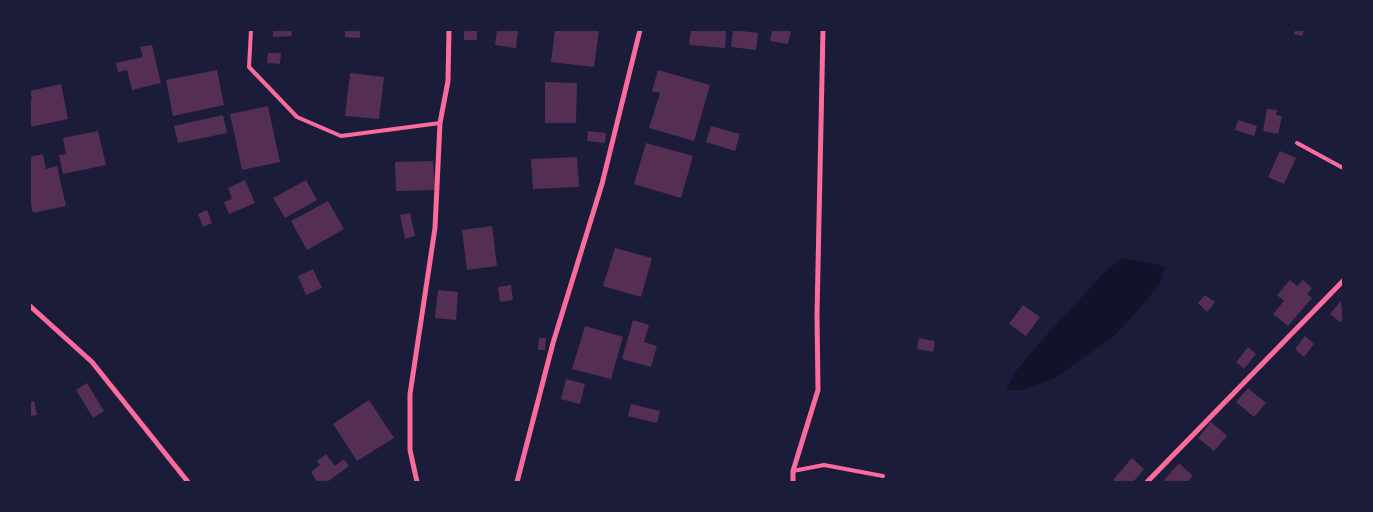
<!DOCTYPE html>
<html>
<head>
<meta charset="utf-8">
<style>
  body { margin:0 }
  #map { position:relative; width:1373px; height:512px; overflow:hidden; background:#1b1b3a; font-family:Rubik,sans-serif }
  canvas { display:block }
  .frame { position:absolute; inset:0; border:31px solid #1b1b3a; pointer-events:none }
</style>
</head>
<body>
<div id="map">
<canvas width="1373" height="512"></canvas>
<div class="frame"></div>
</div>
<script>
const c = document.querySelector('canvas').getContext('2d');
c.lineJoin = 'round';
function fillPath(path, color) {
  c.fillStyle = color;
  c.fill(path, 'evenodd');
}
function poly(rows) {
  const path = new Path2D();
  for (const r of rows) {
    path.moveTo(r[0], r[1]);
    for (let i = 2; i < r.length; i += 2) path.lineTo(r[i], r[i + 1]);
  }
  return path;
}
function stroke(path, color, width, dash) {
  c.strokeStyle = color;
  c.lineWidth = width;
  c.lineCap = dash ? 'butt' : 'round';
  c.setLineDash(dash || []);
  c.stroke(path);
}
const water = poly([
  [1122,258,1165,266,1160,284,1139,309,1114,336,1055,378,1022,390,1006,390,1016,371,1042,340,1104,273]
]);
const building = poly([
  [273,30,291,30,292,36,273,37],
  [345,30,360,30,360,38,345,37],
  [464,30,477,30,477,40,464,40],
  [497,30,518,30,516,48,495,45],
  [555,30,599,30,594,67,551,62],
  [691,30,726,30,725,48,689,45],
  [733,30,758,33,756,50,731,47],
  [772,30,791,30,788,44,770,41],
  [1295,30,1304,30,1302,36,1294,34],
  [152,45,161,83,132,90,127,70,118,72,116,63,143,57,140,47],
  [268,53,281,53,280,64,267,63],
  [217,70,224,105,173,116,166,80],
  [658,70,710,85,694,141,649,128,660,93,652,91],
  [350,73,384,77,379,119,345,116],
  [545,82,577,83,576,123,545,123],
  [61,84,68,119,30,127,30,100,32,100,30,91],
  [268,106,280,162,242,170,230,114],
  [1267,109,1277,110,1276,115,1282,116,1278,134,1263,131],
  [223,115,227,133,178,143,174,126],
  [1238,120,1257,126,1254,136,1235,130],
  [711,126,740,134,735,151,706,142],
  [98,131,106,165,63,174,59,155,66,154,63,138],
  [588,131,606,133,605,143,587,141],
  [646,143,693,156,681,198,634,184],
  [1280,151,1296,158,1284,184,1268,177],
  [43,154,46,169,57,166,66,206,33,213,30,201,30,157],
  [577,157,579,187,533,189,531,159],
  [433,161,435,190,396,191,395,162],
  [245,180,255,203,229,214,224,202,232,199,228,188],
  [306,180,317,200,285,218,273,198],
  [328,201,344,229,307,250,291,221],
  [207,210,212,223,203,227,198,214],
  [410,213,415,236,405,239,400,215],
  [492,226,497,266,467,270,462,230],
  [615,248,652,258,641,297,603,286],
  [313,269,322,288,306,295,298,276],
  [1290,280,1297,286,1303,280,1312,288,1307,294,1312,298,1288,326,1273,314,1284,301,1277,295],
  [511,285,513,300,500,302,498,287],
  [438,290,458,292,456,320,435,318],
  [1205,295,1215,302,1207,312,1198,303],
  [1341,301,1343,319,1340,322,1330,314],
  [1023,305,1040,317,1026,336,1009,324],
  [633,320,649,325,644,342,657,346,651,367,622,359],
  [585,326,623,337,611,379,572,369],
  [1305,336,1314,344,1304,357,1295,349],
  [539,338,546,338,545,350,538,350],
  [919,338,935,341,933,352,917,349],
  [1248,347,1256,354,1244,369,1236,362],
  [566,379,585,384,580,404,561,399],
  [87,383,104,411,93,418,76,390],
  [1248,388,1266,403,1254,417,1236,402],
  [369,400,394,438,357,461,333,424],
  [34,401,37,415,30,416,30,402],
  [631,404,660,411,657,423,628,416],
  [1211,422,1227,436,1214,451,1198,438],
  [326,454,335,466,344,459,349,466,327,482,317,482,311,472,320,465,317,461],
  [1132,458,1144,469,1133,482,1115,482,1113,480],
  [1179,463,1193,476,1187,482,1166,482,1164,480]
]);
const service = poly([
  [251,30,249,67,297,117,341,136,440,123],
  [1297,143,1343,168],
  [793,471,824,465,883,476]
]);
const minor = poly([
  [30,306,92,362,188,482],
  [417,482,410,450,410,394,435,228,440,123,448,81,449,30],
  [517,482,553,343,602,184,640,30],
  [793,482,793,471,818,390,817,314,823,30],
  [1147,482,1343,281]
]);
fillPath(water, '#12122b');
fillPath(building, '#542f53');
stroke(service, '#ff6b9d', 4);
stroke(minor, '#ff6b9d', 5);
</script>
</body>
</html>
